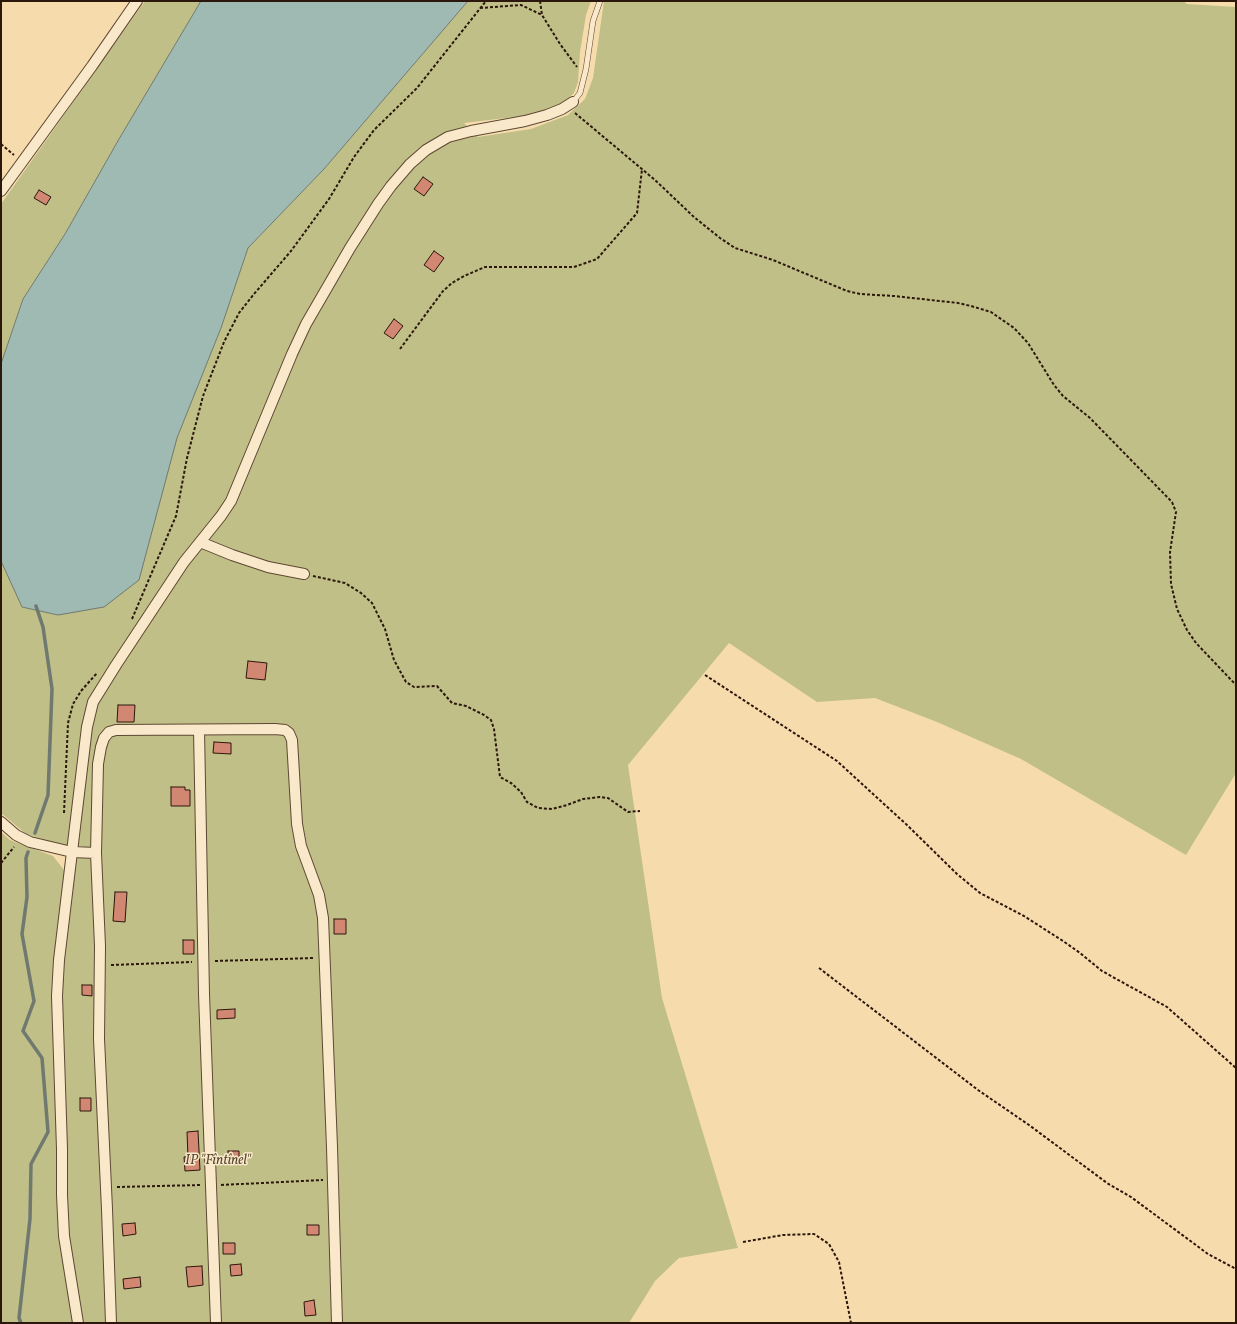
<!DOCTYPE html>
<html>
<head>
<meta charset="utf-8">
<style>
  body { margin:0 }
  #map { position:relative; width:1237px; height:1324px; overflow:hidden; background:#f6dcad; font-family:Vollkorn,serif }
  canvas { display:block }
  .frame { position:absolute; inset:0; border:2px solid #2c170c; pointer-events:none }
</style>
</head>
<body>
<div id="map">
<canvas width="1237" height="1324"></canvas>
<div class="frame"></div>
</div>
<script>
const c = document.querySelector('canvas').getContext('2d');
c.lineJoin = 'round';
function fillPath(path, color) {
  c.fillStyle = color;
  c.fill(path, 'evenodd');
}
function poly(rows) {
  const path = new Path2D();
  for (const r of rows) {
    path.moveTo(r[0], r[1]);
    for (let i = 2; i < r.length; i += 2) path.lineTo(r[i], r[i + 1]);
  }
  return path;
}
function stroke(path, color, width, dash) {
  c.strokeStyle = color;
  c.lineWidth = width;
  c.lineCap = dash ? 'butt' : 'round';
  c.setLineDash(dash || []);
  c.stroke(path);
}
function write(font, color, halo, rows, align = 'center') {
  c.font = font + ' Vollkorn,serif';
  c.lineWidth = 3;
  c.setLineDash([]);
  c.textBaseline = 'middle';
  c.strokeStyle = halo;
  c.fillStyle = color;
  for (const [text, x, y, turn = 0] of rows) {
    c.save();
    c.translate(x, y);
    c.rotate((+turn || 0) * Math.PI / 180);
    c.textAlign = isNaN(turn) ? turn : align;
    if (halo) c.strokeText(text, 0, 0);
    c.fillText(text, 0, 0);
    c.restore();
  }
}
const green = poly([
  [145,1,201,1,119,139,65,234,23,299,1,364,1,204],
  [468,1,591,1,586,15,580,52,578,82,574,93,564,102,552,109,531,115,464,123,478,137,531,129,568,115,585,99,593,78,604,1,1183,1,1187,4,1236,7,1236,773,1186,855,1021,759,937,722,875,698,817,702,729,643,628,765,662,998,738,1248,679,1258,655,1281,629,1323,1,1323,1,832,10,840,53,856,64,870,67,847,26,834,1,813,1,561,22,607,58,615,177,438,221,328,248,248,324,169]
]);
const water = poly([
  [201,1,468,1,324,169,248,248,221,328,177,438,139,580,104,607,58,615,22,607,1,561,1,364,23,299,65,234,119,139,201,1]
]);
const stream = poly([
  [35,833,48,795,52,689,43,627,36,606],
  [21,1323,19,1318,30,1219,31,1164,48,1132,42,1058,23,1031,34,1001,22,934,27,897,26,858,28,852]
]);
const building = poly([
  [423,177,433,184,424,196,414,189,423,177],
  [39,190,51,197,46,205,34,198,39,190],
  [434,251,444,258,434,272,424,265,434,251],
  [394,319,403,326,393,339,384,333,394,319],
  [248,661,267,663,265,680,246,678,248,661],
  [118,705,135,705,134,722,117,722,118,705],
  [214,742,231,743,231,754,213,753,214,742],
  [171,787,185,787,185,790,190,790,190,806,171,806,171,787],
  [115,892,127,892,125,922,113,921,115,892],
  [334,919,346,919,346,934,334,934,334,919],
  [183,940,194,940,194,954,183,954,183,940],
  [82,985,92,985,92,996,82,995,82,985],
  [235,1009,235,1018,217,1019,217,1010,235,1009],
  [80,1098,91,1098,91,1111,80,1111,80,1098],
  [198,1131,200,1170,185,1171,184,1157,188,1157,187,1132,198,1131],
  [228,1151,239,1151,239,1162,228,1162,228,1151],
  [135,1223,136,1234,123,1236,122,1224,135,1223],
  [307,1225,319,1225,319,1235,307,1235,307,1225],
  [223,1243,235,1243,235,1254,223,1254,223,1243],
  [241,1264,242,1275,231,1276,230,1265,241,1264],
  [202,1266,203,1285,188,1287,186,1267,202,1266],
  [140,1277,141,1287,124,1289,123,1279,140,1277],
  [314,1300,316,1315,305,1316,304,1302,314,1300]
]);
const path = poly([
  [540,1,542,15,560,44,577,67],
  [480,8,521,5,542,15],
  [575,113,655,180,694,217,720,238,735,248,773,260,847,291,860,294,894,296,958,303,971,306,991,312,1014,328,1028,343,1054,385,1063,396,1090,418,1172,502,1176,512,1170,552,1171,584,1177,609,1187,630,1196,643,1236,685],
  [1,144,14,155],
  [400,349,443,291,452,283,464,276,485,267,574,267,597,259,637,213,642,169],
  [313,576,345,583,361,593,372,603,385,629,394,660,406,682,414,687,437,686,452,703,466,706,484,715,491,720,494,729,500,777,511,783,521,792,527,802,538,808,552,809,567,805,583,799,600,797,608,798,628,812,640,811],
  [132,619,176,516,187,458,203,396,224,342,239,313,254,294,291,251,329,199,354,157,374,130,417,88,486,1],
  [705,675,837,761,907,825,957,874,980,893,1024,916,1063,941,1080,953,1102,971,1167,1007,1236,1068],
  [64,813,68,723,73,704,81,691,97,673],
  [1,863,14,847],
  [215,961,314,958],
  [111,965,192,962],
  [819,968,978,1090,1029,1125,1107,1183,1131,1197,1208,1254,1236,1269],
  [221,1185,323,1180],
  [117,1187,201,1185],
  [743,1242,783,1235,814,1234,829,1244,839,1262,851,1323]
]);
const lane = poly([
  [573,102,580,93,586,69,593,21,600,1]
]);
const street = poly([
  [1,191,92,66,137,1],
  [200,542,232,555,268,567,304,574],
  [199,730,204,994,216,1323],
  [1,822,16,835,30,842,72,852,96,853],
  [78,1323,64,1236,62,1195,62,1149,57,996,59,960,87,727,93,702,116,665,184,562,221,516,231,501,292,354,306,324,350,248,378,204,391,186,410,164,426,150,448,137,471,131,525,121,547,115,562,109,573,102],
  [111,1323,107,1209,99,1039,100,946,96,853,98,764,101,747,104,738,109,732,116,730,275,729,285,730,289,733,292,740,297,824,301,846,319,895,323,918,332,1147,337,1323]
]);
const parkNames = [
  ["IP \"Fîntînel\"",218,1161]
];
fillPath(green, '#c0bf87');
fillPath(water, '#9ebab2');
stroke(water, '#707970', 1);
stroke(stream, '#707970', 3.5);
fillPath(building, '#d28772');
stroke(building, '#2c170c', 1);
stroke(lane, '#5e4834', 6);
stroke(street, '#5e4834', 12);
stroke(path, '#2c170c', 2, [3, 2]);
stroke(lane, '#f9e8ca', 5);
stroke(street, '#f9e8ca', 10);
write('italic 14px', '#584931', '#f9e8ca', parkNames);
</script>
</body>
</html>
